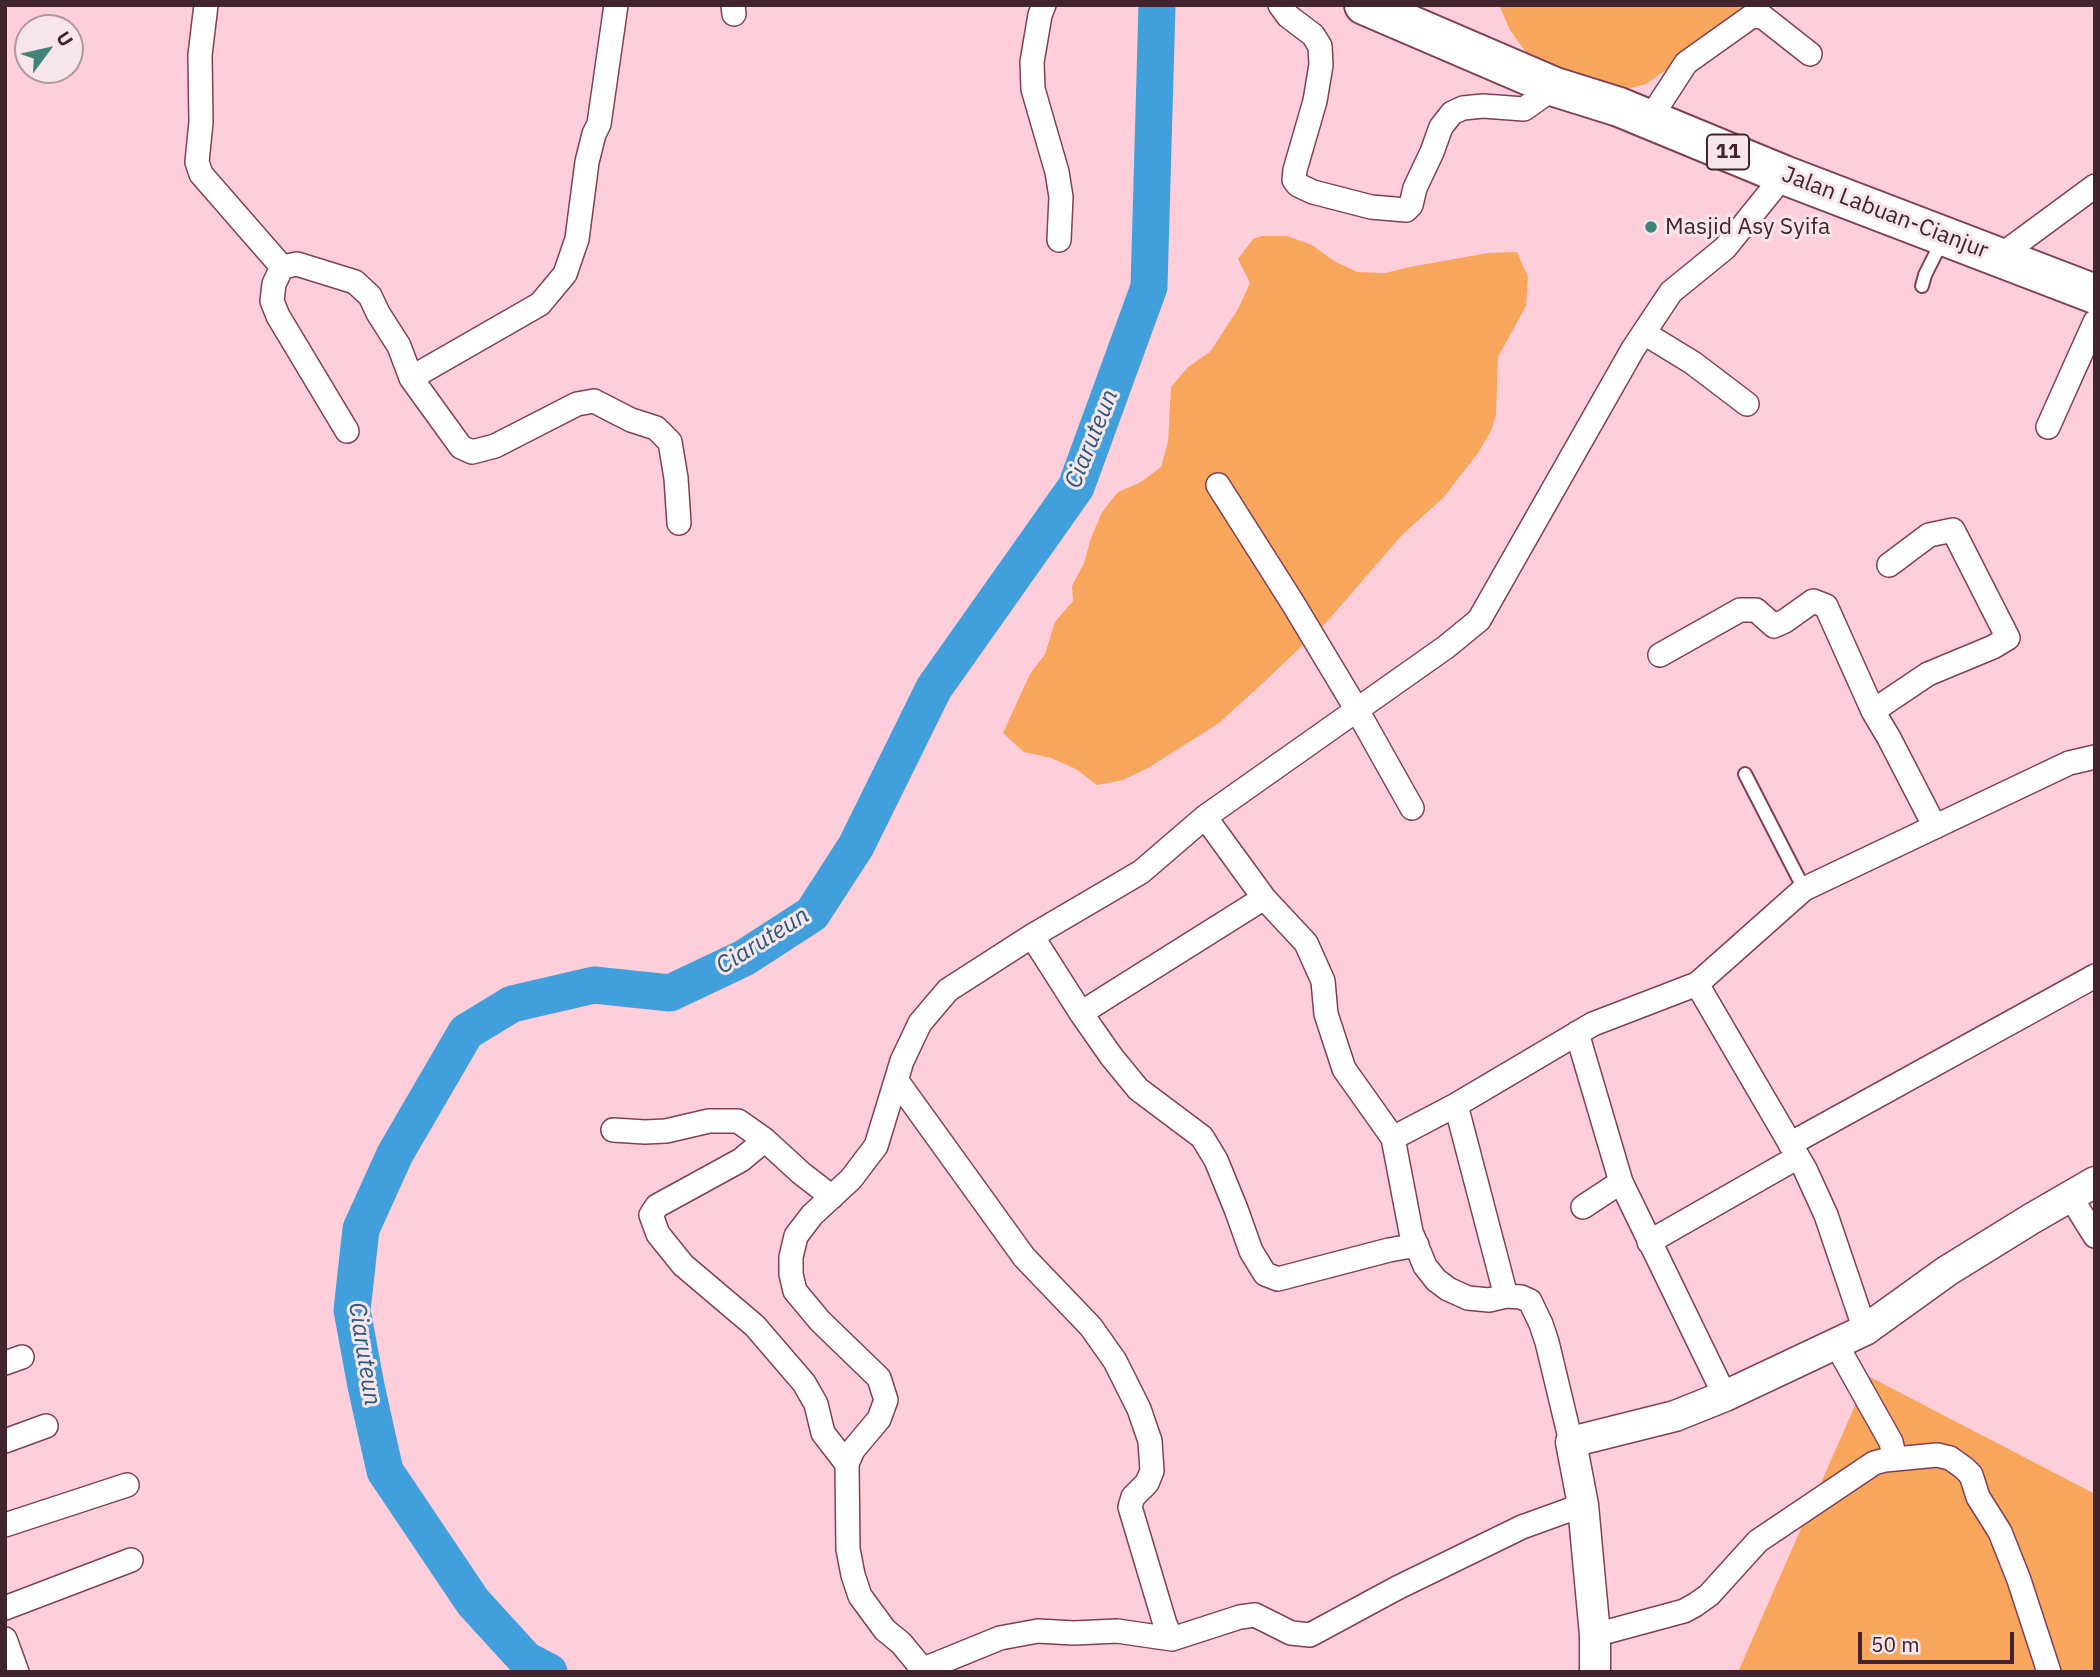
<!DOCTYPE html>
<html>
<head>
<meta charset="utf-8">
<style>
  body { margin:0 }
  #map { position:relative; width:2100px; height:1677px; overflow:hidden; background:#fecfdb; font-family:"IBM Plex Sans",sans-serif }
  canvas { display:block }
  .frame { position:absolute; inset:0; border:7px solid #41242d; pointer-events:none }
  .north { position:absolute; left:14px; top:14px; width:70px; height:70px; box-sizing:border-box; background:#f6e5ea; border:2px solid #ae989e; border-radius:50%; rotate:57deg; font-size:19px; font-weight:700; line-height:28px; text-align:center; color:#41242d }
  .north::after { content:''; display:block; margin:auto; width:24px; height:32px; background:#408377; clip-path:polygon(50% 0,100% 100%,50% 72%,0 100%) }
  .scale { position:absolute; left:1858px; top:1632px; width:156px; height:32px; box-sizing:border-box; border:4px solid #41242d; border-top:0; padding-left:9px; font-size:21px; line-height:24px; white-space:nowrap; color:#41242d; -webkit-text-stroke:5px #f6e5ea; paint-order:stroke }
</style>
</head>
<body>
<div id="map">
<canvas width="2100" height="1677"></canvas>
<div class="frame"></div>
<div class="north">U</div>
<div class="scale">50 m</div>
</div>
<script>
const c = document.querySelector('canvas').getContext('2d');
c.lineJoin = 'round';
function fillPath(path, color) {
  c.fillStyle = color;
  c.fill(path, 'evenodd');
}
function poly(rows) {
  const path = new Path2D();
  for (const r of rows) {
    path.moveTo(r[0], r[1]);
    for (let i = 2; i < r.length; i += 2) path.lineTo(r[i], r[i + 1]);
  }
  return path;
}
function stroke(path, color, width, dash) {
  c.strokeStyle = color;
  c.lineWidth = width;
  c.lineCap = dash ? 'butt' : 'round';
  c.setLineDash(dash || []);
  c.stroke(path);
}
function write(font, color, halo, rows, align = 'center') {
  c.font = font + ' "IBM Plex Sans",sans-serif';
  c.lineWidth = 6;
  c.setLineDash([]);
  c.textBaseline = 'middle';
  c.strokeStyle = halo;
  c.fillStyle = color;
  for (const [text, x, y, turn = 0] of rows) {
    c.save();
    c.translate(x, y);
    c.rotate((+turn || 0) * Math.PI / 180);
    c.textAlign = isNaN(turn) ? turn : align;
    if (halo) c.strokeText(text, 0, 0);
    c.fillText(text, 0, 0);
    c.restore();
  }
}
const green = poly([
  [1499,5,1757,5,1646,84,1619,91,1540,72,1510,30],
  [1262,236,1287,236,1312,245,1334,261,1357,272,1385,273,1410,267,1460,258,1488,253,1517,252,1528,277,1526,306,1498,357,1496,414,1492,429,1478,453,1443,498,1402,535,1325,624,1264,682,1219,723,1148,768,1123,780,1097,785,1076,769,1051,758,1024,752,1003,733,1030,674,1045,654,1055,622,1073,601,1072,586,1084,563,1091,538,1102,512,1118,492,1141,482,1161,467,1168,442,1171,387,1188,367,1210,352,1238,309,1250,283,1238,259,1253,239],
  [1868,1376,2095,1494,2095,1672,1738,1672]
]);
const river = poly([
  [549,1672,526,1660,473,1602,385,1471,366,1386,352,1310,361,1229,395,1154,466,1032,512,1004,594,985,670,993,744,958,812,914,856,846,934,688,1076,487,1149,287,1157,5]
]);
const service = poly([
  [1922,286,1925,275,1943,239],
  [1745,774,1804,889]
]);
const minor = poly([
  [206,5,200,55,201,122,197,162,201,174,282,267,297,264,355,282,370,296,378,313,399,346,411,378,461,447,472,452,495,446,577,404,594,401,631,420,656,428,670,442,676,478,679,523],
  [733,5,734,14],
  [1044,5,1040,15,1032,62,1033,89,1057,172,1061,197,1059,240],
  [1280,5,1288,16,1313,35,1320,46,1321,65,1315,101,1295,170,1294,180,1298,185,1313,192,1371,207,1406,210,1411,205,1415,188,1432,152,1441,127,1452,113,1463,108,1483,106,1524,109,1555,87],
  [1649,120,1686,63,1752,16,1763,17,1810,54],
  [2000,256,2095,186],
  [282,267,274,284,272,301,278,316,347,431],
  [1644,333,1693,363,1747,404],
  [411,378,540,304,565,274,577,239,587,162,594,134,599,124,616,5],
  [2048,427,2095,322],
  [1218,485,1294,605,1357,710,1412,808],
  [1660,655,1740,610,1756,610,1774,626,1785,621,1813,601,1826,606,1873,711,1889,738,1935,827],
  [1873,711,1928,674,1993,647,2008,638,1953,530,1929,535,1889,565],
  [1205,817,1264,898,1306,943,1323,981,1326,1014,1344,1069,1393,1138,1411,1232,1425,1266,1436,1280,1448,1289,1468,1298,1489,1300,1506,1296,1521,1297,1530,1301,1541,1324,1547,1342,1571,1442],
  [1032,936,1081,1013,1111,1056,1138,1089,1202,1137,1216,1160,1236,1209,1251,1251,1265,1274,1278,1279,1389,1250,1417,1245],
  [1697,984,1805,1169,1826,1215,1865,1330],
  [1081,1013,1264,898],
  [1577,1033,1621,1182],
  [897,1081,1024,1257,1091,1327,1115,1361,1139,1409,1150,1441,1152,1471,1147,1483,1133,1497,1130,1507,1165,1624,1172,1639],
  [1456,1105,1506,1296],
  [613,1130,645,1132,666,1131,709,1121,738,1121,765,1140,801,1173,832,1197],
  [1393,1138,1456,1105,1593,1024,1697,984,1804,889,2069,763,2095,757],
  [765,1140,741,1160,657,1206,651,1215,658,1234,683,1265,755,1326,804,1383,816,1404,823,1433,847,1464],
  [1790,1144,2095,976],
  [2070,1196,2095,1236],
  [1583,1207,1621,1182,1725,1396],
  [1649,1242,1798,1157],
  [1836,1344,1891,1442,1895,1459],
  [5,1363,22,1357],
  [5,1441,46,1426],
  [5,1525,127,1485],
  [5,1608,131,1560],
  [1595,1635,1684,1611,1695,1605,1709,1595,1758,1541,1874,1463,1885,1460,1937,1455,1950,1458,1964,1468,1971,1475,1978,1497,2000,1532,2019,1580,2049,1672],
  [5,1639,17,1672],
  [924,1669,1000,1638,1038,1631,1074,1633,1117,1631,1172,1639,1240,1617,1255,1615,1291,1633,1310,1635,1397,1588,1522,1527,1583,1505],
  [925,1672,901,1643,885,1630,860,1596,853,1575,848,1549,847,1464,853,1450,879,1419,886,1400,879,1378,820,1321,795,1291,791,1274,791,1257,796,1236,812,1215,851,1179,876,1146,902,1061,920,1023,948,990,1032,936,1141,872,1205,817,1446,647,1479,620,1633,349,1671,292,1725,248,1784,175]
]);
const tertiary = poly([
  [1595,1672,1595,1635,1583,1505,1571,1442,1675,1416,1725,1396,1865,1330,1947,1271,2031,1219,2095,1182]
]);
const trunk = poly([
  [1364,5,1555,87,1619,107,1784,175,2095,294]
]);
const markers = [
  [1651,227,7,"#408377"]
];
const shields = [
  [1728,152,42]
];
const shieldNames = [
  ["11",1728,152]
];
const streetNames = [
  ["Jalan Labuan-Cianjur",1885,213,21]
];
const poiNames = [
  ["Masjid Asy Syifa",1665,227]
];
const waterNames = [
  ["Ciaruteun",1092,439,-68],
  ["Ciaruteun",763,941,-32],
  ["Ciaruteun",364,1354,81]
];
fillPath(green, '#f9a65d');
stroke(river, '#41a0db', 37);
stroke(service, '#803f55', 16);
stroke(minor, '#803f55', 26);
stroke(tertiary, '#803f55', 33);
stroke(trunk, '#803f55', 42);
stroke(service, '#fff', 12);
stroke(minor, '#fff', 23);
stroke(tertiary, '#fff', 30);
stroke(trunk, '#fff', 38);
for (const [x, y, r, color] of markers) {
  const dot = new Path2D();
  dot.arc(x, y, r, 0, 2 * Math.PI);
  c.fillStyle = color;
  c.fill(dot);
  stroke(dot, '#f6e5ea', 2.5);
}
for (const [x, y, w] of shields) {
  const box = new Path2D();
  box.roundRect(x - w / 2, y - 17.5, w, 35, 5);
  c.fillStyle = '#f6e5ea';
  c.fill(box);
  stroke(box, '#41242d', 2);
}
write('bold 21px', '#41242d', null, shieldNames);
write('23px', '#41242d', '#f6e5ea', streetNames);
write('23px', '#41242d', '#f6e5ea', poiNames, 'left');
write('italic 24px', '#2a5a7a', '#f6e5ea', waterNames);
</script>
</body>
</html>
